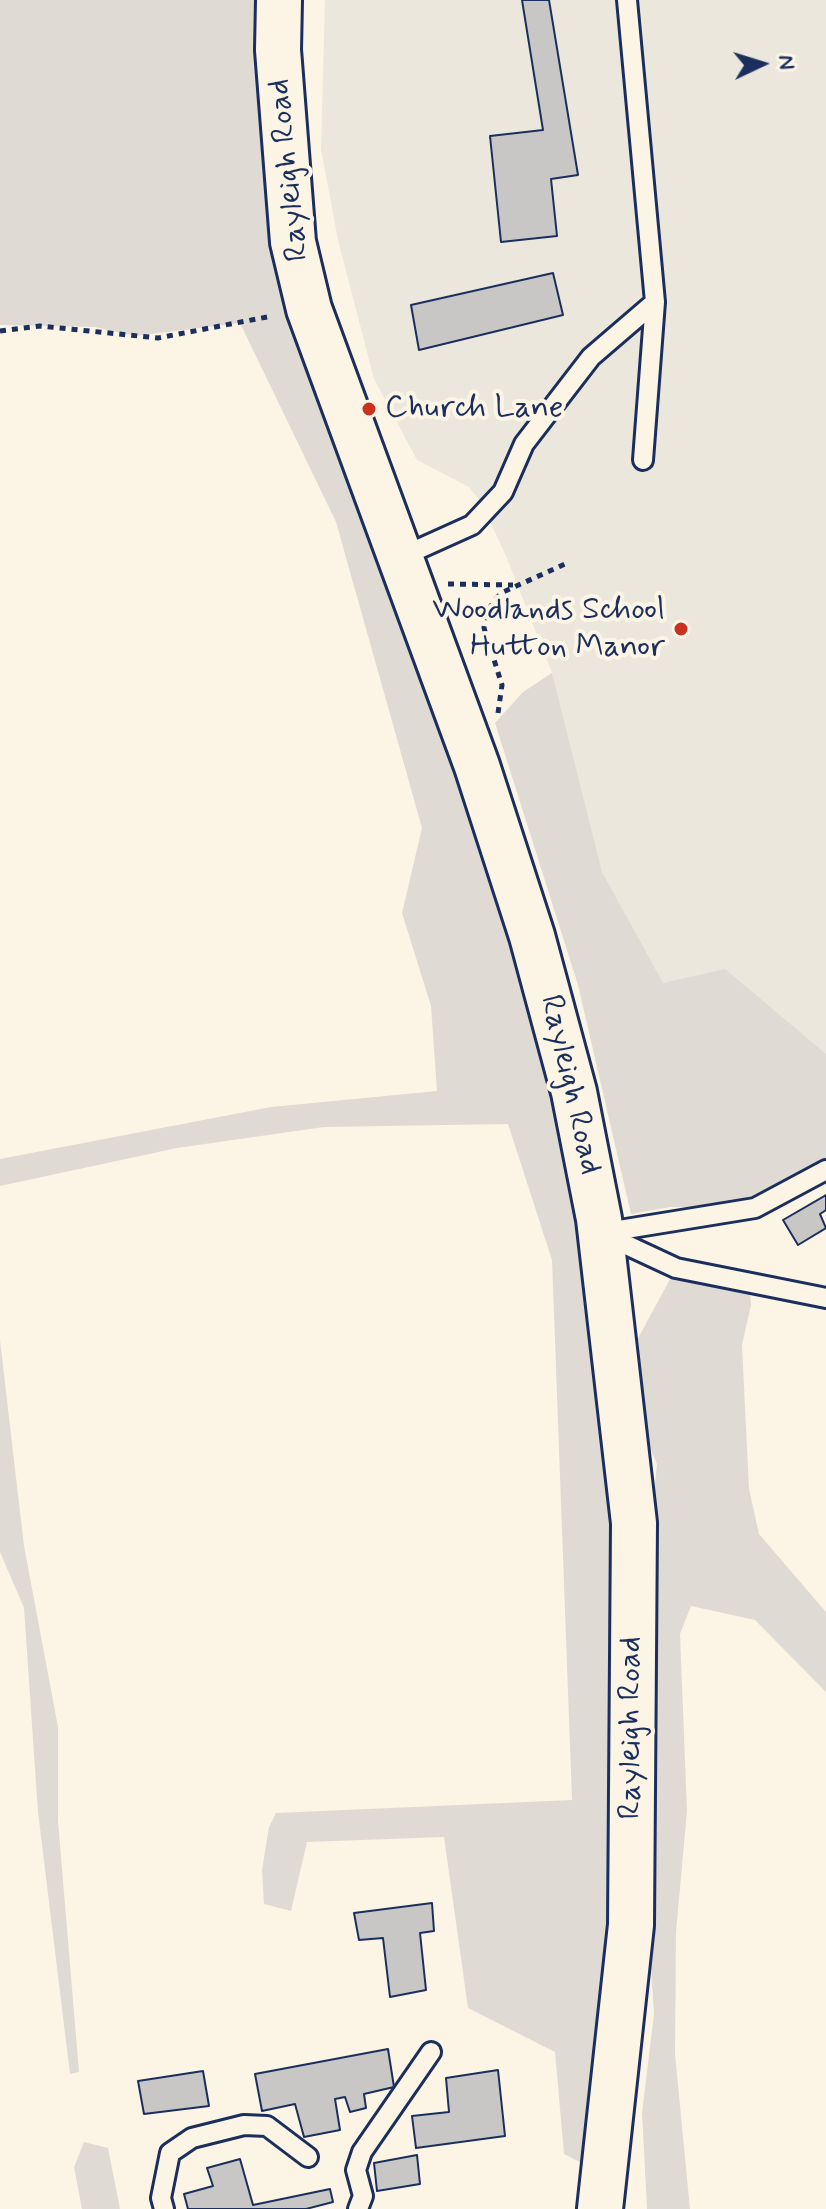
<!DOCTYPE html>
<html>
<head>
<meta charset="utf-8">
<style>
  body { margin:0 }
  #map { position:relative; width:826px; height:2209px; overflow:hidden; background:#fcf5e5; font-family:Mynerve,sans-serif }
  canvas { display:block }
  .north { position:absolute; left:722px; top:24px; width:80px; height:80px; -webkit-text-stroke:6px #fcf5e5; paint-order:stroke; rotate:86deg; font-size:22px; font-weight:700; line-height:32px; text-align:center; color:#1b2f5e }
  .north::after { content:''; display:block; margin:auto; width:28px; height:36px; background:#1b2f5e; clip-path:polygon(50% 0,100% 100%,50% 72%,0 100%) }
</style>
</head>
<body>
<div id="map">
<canvas width="826" height="2209"></canvas>
<div class="north">N</div>
</div>
<script>
const c = document.querySelector('canvas').getContext('2d');
c.lineJoin = 'round';
function fillPath(path, color) {
  c.fillStyle = color;
  c.fill(path, 'evenodd');
}
function poly(rows) {
  const path = new Path2D();
  for (const r of rows) {
    path.moveTo(r[0], r[1]);
    for (let i = 2; i < r.length; i += 2) path.lineTo(r[i], r[i + 1]);
  }
  return path;
}
function stroke(path, color, width, dash) {
  c.strokeStyle = color;
  c.lineWidth = width;
  c.lineCap = dash ? 'butt' : 'round';
  c.setLineDash(dash || []);
  c.stroke(path);
}
function write(font, color, halo, rows, align = 'center') {
  c.font = font + ' Mynerve,sans-serif';
  c.lineWidth = 8;
  c.setLineDash([]);
  c.textBaseline = 'middle';
  c.strokeStyle = halo;
  c.fillStyle = color;
  for (const [text, x, y, turn = 0] of rows) {
    c.save();
    c.translate(x, y);
    c.rotate((+turn || 0) * Math.PI / 180);
    c.textAlign = isNaN(turn) ? turn : align;
    if (halo) c.strokeText(text, 0, 0);
    c.fillText(text, 0, 0);
    c.restore();
  }
}
const built = poly([
  [325,0,826,0,826,1133,729,1181,596,921,552,673,506,556,482,504,469,487,417,460,374,379,338,240,321,149]
]);
const green = poly([
  [0,0,268,0,293,242,532,936,634,1523,605,2175,564,2154,555,2052,468,2008,444,1837,307,1842,291,1911,264,1904,262,1870,269,1827,276,1813,572,1800,552,1260,508,1124,324,1127,177,1148,0,1186,0,1159,271,1107,437,1091,431,1006,402,913,422,828,336,522,240,323,135,336,95,327,0,325],
  [552,673,602,872,663,983,725,969,826,1054,826,1170,755,1208,670,1207,631,1214,578,985,495,723,523,692],
  [676,1268,749,1280,751,1305,742,1345,749,1489,759,1534,826,1612,826,1692,755,1620,691,1606,680,1634,687,1811,676,1932,675,2054,690,2209,647,2209,642,2113,654,2014,638,1771,647,1566,657,1464,636,1416,636,1342],
  [0,1340,24,1546,58,1727,58,1821,79,2072,70,2074,38,1812,24,1608,0,1552],
  [84,2142,108,2148,120,2209,82,2209,74,2167]
]);
const building = poly([
  [522,0,549,0,578,175,551,179,557,236,501,242,490,136,543,130,522,0],
  [553,273,563,315,419,350,411,305,553,273],
  [826,1195,826,1210,820,1214,826,1228,798,1245,783,1220,826,1195],
  [432,1903,434,1931,420,1933,426,1990,390,1997,383,1938,359,1940,354,1913,432,1903],
  [388,2049,394,2087,364,2094,366,2108,350,2112,345,2097,335,2099,340,2130,304,2137,295,2104,262,2111,255,2074,388,2049],
  [498,2070,505,2136,416,2148,412,2116,449,2112,446,2078,498,2070],
  [203,2071,209,2106,144,2114,138,2081,203,2071],
  [417,2155,420,2184,377,2191,374,2163,417,2155],
  [240,2159,253,2205,330,2189,333,2202,306,2209,188,2209,184,2194,213,2186,207,2168,240,2159]
]);
const path = poly([
  [0,331,40,326,158,338,272,316],
  [448,584,513,585],
  [498,713,502,685,484,628,486,612,501,593,565,564]
]);
const lane = poly([
  [643,460,655,302],
  [401,557,472,525,503,492,524,444,591,357,655,302,627,0],
  [601,1233,755,1208,826,1170],
  [603,1234,676,1268,826,1298],
  [164,2209,161,2198,170,2153,192,2138,244,2125,267,2126,308,2157],
  [358,2209,363,2196,356,2170,362,2152,431,2052]
]);
const primary = poly([
  [279,0,278,50,293,242,309,309,477,766,532,936,574,1092,599,1219,634,1523,631,1925,600,2209]
]);
const markers = [
  [369,409,8,"#c8321e"],
  [681,629,8,"#c8321e"]
];
const streetNames = [
  ["Rayleigh Road",290,170,-96],
  ["Rayleigh Road",569,1085,77],
  ["Rayleigh Road",632,1728,-90]
];
const poiNames = [
  ["Church Lane",385,409],
  ["Woodlands School",665,611,"right"],
  ["Hutton Manor",665,648,"right"]
];
fillPath(built, '#ece7dc');
fillPath(green, '#dfdbd4');
fillPath(building, '#c8c7c6');
stroke(building, '#1b2f5e', 2);
stroke(lane, '#1b2f5e', 24);
stroke(primary, '#1b2f5e', 50);
stroke(path, '#1b2f5e', 5, [6, 6]);
stroke(lane, '#fcf5e5', 18);
stroke(primary, '#fcf5e5', 44);
for (const [x, y, r, color] of markers) {
  const dot = new Path2D();
  dot.arc(x, y, r, 0, 2 * Math.PI);
  c.fillStyle = color;
  c.fill(dot);
  stroke(dot, '#fcf5e5', 3);
}
write('32px', '#1b2f5e', '#fcf5e5', streetNames);
write('32px', '#1b2f5e', '#fcf5e5', poiNames, 'left');
</script>
</body>
</html>
